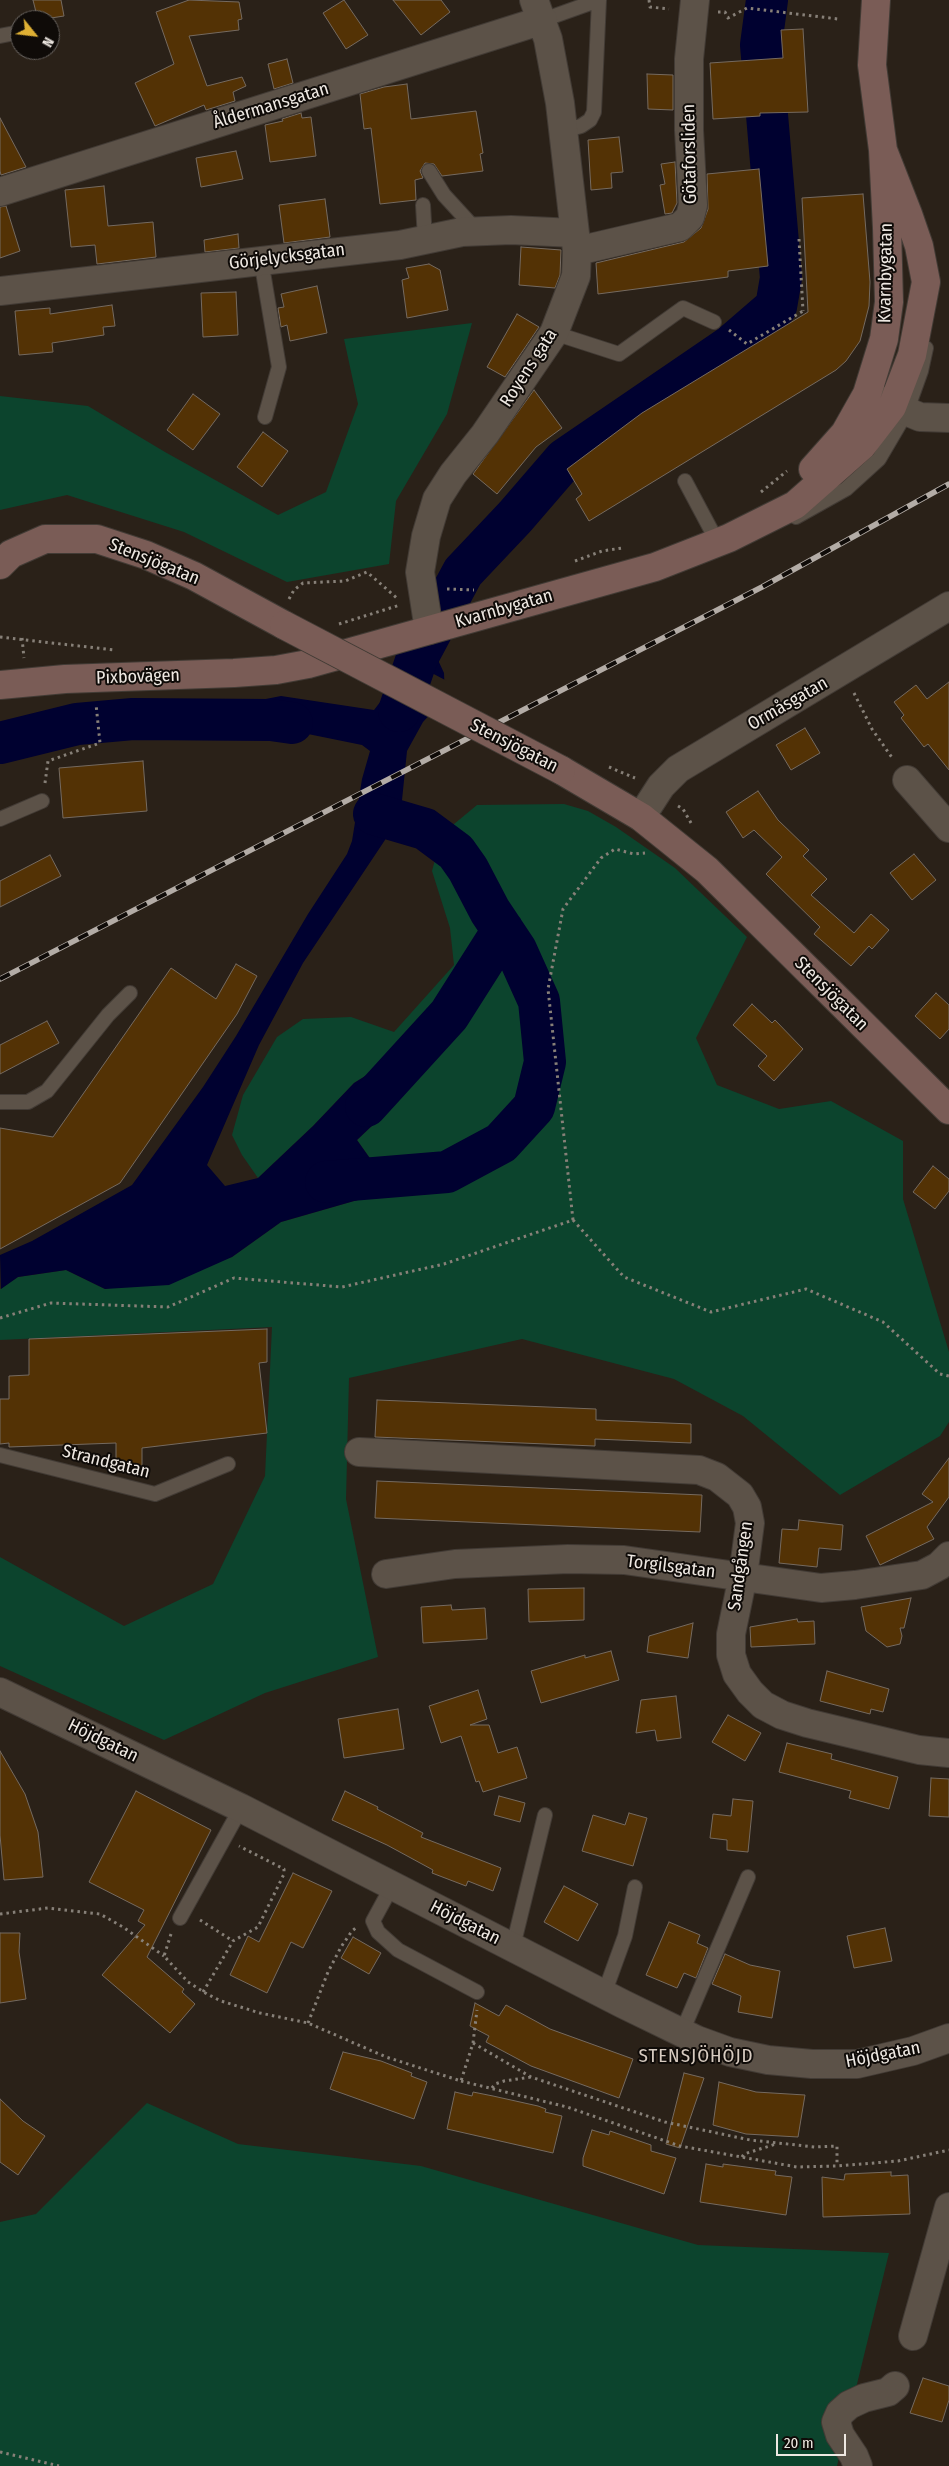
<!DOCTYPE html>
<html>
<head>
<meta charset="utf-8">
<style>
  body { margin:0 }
  #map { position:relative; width:949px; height:2466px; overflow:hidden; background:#2a2118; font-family:"Fira Sans Condensed",sans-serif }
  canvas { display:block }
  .north { position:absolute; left:10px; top:10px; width:50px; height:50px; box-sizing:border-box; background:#0f0b08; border:1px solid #68635f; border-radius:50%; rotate:119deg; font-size:14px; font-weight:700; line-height:20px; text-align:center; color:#eee8e2 }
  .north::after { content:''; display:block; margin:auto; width:18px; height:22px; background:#dfb034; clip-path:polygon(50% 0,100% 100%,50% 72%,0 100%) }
  .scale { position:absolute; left:776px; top:2434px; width:70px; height:22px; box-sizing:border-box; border:2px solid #eee8e2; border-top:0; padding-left:6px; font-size:15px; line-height:18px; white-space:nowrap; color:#eee8e2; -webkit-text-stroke:4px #0f0b08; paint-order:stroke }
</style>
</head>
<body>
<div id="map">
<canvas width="949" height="2466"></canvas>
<div class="north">N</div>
<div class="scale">20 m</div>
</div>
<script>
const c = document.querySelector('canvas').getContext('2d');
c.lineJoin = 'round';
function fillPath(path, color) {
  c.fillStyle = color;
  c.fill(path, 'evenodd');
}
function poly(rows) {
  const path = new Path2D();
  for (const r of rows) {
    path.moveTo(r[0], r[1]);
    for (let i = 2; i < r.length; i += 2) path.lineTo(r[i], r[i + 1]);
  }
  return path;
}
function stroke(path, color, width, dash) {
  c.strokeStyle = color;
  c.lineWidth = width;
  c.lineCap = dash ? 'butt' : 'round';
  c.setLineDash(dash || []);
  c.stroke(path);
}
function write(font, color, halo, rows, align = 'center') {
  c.font = font + ' "Fira Sans Condensed",sans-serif';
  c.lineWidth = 4;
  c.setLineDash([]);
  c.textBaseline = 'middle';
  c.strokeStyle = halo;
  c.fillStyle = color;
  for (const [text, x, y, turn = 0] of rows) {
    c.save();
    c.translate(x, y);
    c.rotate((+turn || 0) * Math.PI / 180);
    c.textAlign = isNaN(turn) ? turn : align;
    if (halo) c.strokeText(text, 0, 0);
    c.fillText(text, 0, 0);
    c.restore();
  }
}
const green = poly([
  [472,323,447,414,396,501,389,564,287,582,184,532,67,495,0,510,0,396,88,406,165,452,278,515,326,492,358,404,344,339],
  [564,804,588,811,616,827,675,868,747,937,696,1038,717,1085,779,1109,831,1101,903,1141,903,1199,949,1352,949,1422,940,1436,840,1495,743,1416,674,1379,522,1339,349,1378,346,1499,378,1657,265,1693,164,1740,0,1666,0,1557,124,1626,213,1584,265,1476,272,1327,0,1340,0,1289,18,1277,66,1270,105,1289,232,1257,281,1222,368,1197,386,1181,357,1140,395,1104,412,1073,399,1055,354,1083,313,1126,258,1178,242,1155,232,1135,243,1095,277,1037,303,1019,351,1017,394,1032,454,965,450,928,432,871,442,834,477,805],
  [147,2103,238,2144,421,2166,698,2245,889,2253,837,2466,0,2466,0,2222,36,2214]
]);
const water = poly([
  [428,653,438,660,444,673,445,698,423,722,407,751,401,810,385,840,303,963,259,1045,207,1165,225,1186,258,1178,313,1126,354,1083,399,1055,412,1072,395,1104,357,1140,386,1181,368,1197,281,1222,232,1257,169,1285,105,1289,66,1270,18,1277,1,1289,0,1255,32,1241,132,1185,203,1087,236,1036,308,914,347,854,352,841,362,779,370,751,362,745,303,733,244,733,225,707,281,696,374,710,415,657]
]);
const pier = poly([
  [409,661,447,681,447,699,384,693]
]);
const river = poly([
  [399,711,417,658,463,572,515,517,565,459,732,345,776,307,781,278,761,45,767,0],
  [0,743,77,724,133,719,271,720,292,723],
  [366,1106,449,1015,503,930],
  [326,1182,447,1172,501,1143,534,1107,545,1062,539,1001,516,950,490,911,468,869,456,852,425,829,374,814]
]);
const building = poly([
  [33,0,61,0,64,16,38,20,33,0],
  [189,0,239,2,242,19,238,20,239,30,189,36,207,86,242,77,246,86,233,92,235,101,206,110,204,105,155,126,135,83,174,64,156,12,189,0],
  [344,0,368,35,346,49,323,13,344,0],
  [393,0,441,0,450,12,421,35,393,0],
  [803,29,808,112,760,113,760,116,713,119,710,63,783,58,781,30,803,29],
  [287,59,293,83,274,89,268,64,287,59],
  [647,74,673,75,673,110,648,109,647,74],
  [407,84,411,119,476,111,483,153,480,154,483,171,442,176,434,164,425,163,420,171,423,178,415,180,416,200,380,204,371,128,364,129,360,94,384,87,407,84],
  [301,113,302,118,311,117,316,156,270,162,265,125,283,121,282,119,301,113],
  [0,118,26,167,1,175,0,171,0,118],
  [619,137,623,172,611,173,612,188,591,190,588,140,619,137],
  [236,151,243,179,201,187,196,158,236,151],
  [675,162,677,203,672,213,665,214,660,185,665,184,661,164,675,162],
  [759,169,768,266,728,271,728,277,598,294,596,263,684,242,701,228,708,209,707,174,759,169],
  [104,186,108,226,153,222,156,257,97,264,95,245,71,247,65,190,104,186],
  [863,194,870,282,869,306,860,341,846,361,836,370,589,521,576,499,582,494,567,469,642,413,808,312,802,198,863,194],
  [325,199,330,237,284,243,279,205,325,199],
  [6,206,20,251,0,258,0,207,6,206],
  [238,234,239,248,205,252,204,240,238,234],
  [521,247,561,250,560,275,555,288,519,285,521,247],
  [429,264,440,270,448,310,407,318,402,280,409,278,406,268,429,264],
  [317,286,327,333,290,341,287,325,281,327,278,308,284,307,281,294,317,286],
  [236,292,238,335,203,337,201,293,236,292],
  [112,305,115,326,103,327,104,335,52,343,53,352,19,355,15,311,50,308,50,314,112,305],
  [517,314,539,327,505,377,487,367,517,314],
  [534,390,562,428,536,447,497,494,473,474,534,390],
  [193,394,220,414,193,450,167,430,193,394],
  [263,432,288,451,262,487,237,467,263,432],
  [949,682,949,770,928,744,924,747,901,718,904,715,894,702,916,685,927,699,949,682],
  [805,728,820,753,791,770,776,745,805,728],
  [143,761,147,811,63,818,59,768,143,761],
  [758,791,778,820,809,850,803,856,827,879,811,895,854,933,871,914,889,930,872,949,869,946,851,966,814,934,820,927,766,874,782,857,754,830,743,838,726,812,758,791],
  [914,854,936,880,912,900,890,873,914,854],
  [50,855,61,876,0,907,0,881,50,855],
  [236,964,257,976,237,1014,120,1183,0,1249,0,1128,53,1137,171,968,216,999,236,964],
  [936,993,949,1005,949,1029,940,1039,915,1016,936,993],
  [752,1004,772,1023,775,1020,803,1049,774,1081,758,1066,767,1056,733,1025,752,1004],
  [47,1021,59,1043,0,1074,0,1045,47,1021],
  [933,1166,949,1179,949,1191,935,1209,913,1192,933,1166],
  [267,1329,267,1362,259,1363,267,1433,142,1448,142,1466,116,1466,116,1443,9,1447,9,1443,0,1444,0,1399,9,1399,9,1376,29,1375,29,1339,267,1329],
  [377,1400,596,1409,596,1420,691,1424,691,1443,595,1439,595,1446,375,1437,377,1400],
  [949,1458,949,1497,927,1527,934,1539,880,1565,866,1536,933,1502,922,1494,949,1458],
  [377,1481,702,1495,700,1532,375,1518,377,1481],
  [799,1520,843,1525,841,1550,819,1548,817,1567,779,1563,782,1529,798,1530,799,1520],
  [584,1588,584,1620,529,1622,528,1589,584,1588],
  [911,1598,904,1628,900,1628,902,1636,900,1644,887,1647,866,1631,861,1607,911,1598],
  [451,1605,452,1610,485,1608,487,1639,423,1643,421,1607,451,1605],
  [797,1619,798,1622,814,1621,815,1644,751,1647,750,1627,797,1619],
  [693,1623,688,1658,647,1652,649,1636,693,1623],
  [611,1651,619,1680,541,1703,531,1671,585,1655,585,1658,611,1651],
  [827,1671,889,1689,883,1712,871,1709,870,1714,820,1701,827,1671],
  [478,1690,487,1719,470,1725,489,1725,498,1753,517,1747,527,1778,483,1792,479,1781,476,1782,461,1736,441,1743,429,1706,478,1690],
  [676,1696,681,1738,657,1741,655,1730,636,1733,641,1700,676,1696],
  [398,1709,404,1749,344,1758,338,1719,398,1709],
  [728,1715,761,1733,745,1761,712,1742,728,1715],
  [787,1743,832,1754,831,1759,898,1777,889,1809,849,1798,851,1791,779,1772,787,1743],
  [0,1751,25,1794,38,1832,43,1877,4,1880,0,1835,0,1751],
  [931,1778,949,1779,949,1817,929,1816,931,1778],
  [136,1791,211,1830,147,1957,184,1989,182,1992,195,2004,170,2033,102,1975,145,1925,138,1921,144,1910,89,1882,136,1791],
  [345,1791,378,1807,377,1809,423,1833,421,1837,501,1868,493,1891,468,1881,466,1886,432,1873,433,1870,387,1845,332,1820,345,1791],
  [499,1796,525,1803,520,1822,494,1815,499,1796],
  [733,1799,753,1801,748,1852,727,1850,727,1840,710,1838,713,1814,731,1816,733,1799],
  [629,1813,647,1818,633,1866,582,1851,593,1815,625,1825,629,1813],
  [293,1873,332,1891,303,1948,291,1942,267,1993,230,1975,248,1936,259,1942,293,1873],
  [564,1886,598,1904,578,1941,544,1922,564,1886],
  [669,1922,700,1935,697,1943,708,1948,696,1978,684,1973,677,1988,646,1975,669,1922],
  [885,1928,892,1961,854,1968,847,1936,885,1928],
  [0,1933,20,1933,19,1952,26,1999,0,2003,0,1933],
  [353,1937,381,1953,369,1974,341,1958,353,1937],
  [725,1954,750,1965,780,1971,772,2018,738,2012,741,1996,712,1984,725,1954],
  [475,2003,499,2016,506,2005,550,2029,633,2059,619,2098,531,2066,486,2042,489,2036,470,2026,475,2003],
  [343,2052,381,2061,412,2073,411,2076,427,2082,414,2119,330,2089,343,2052],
  [684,2073,704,2078,680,2148,666,2144,684,2073],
  [719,2082,756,2092,805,2095,798,2137,746,2134,713,2125,719,2082],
  [455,2092,472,2096,473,2092,493,2096,538,2106,546,2109,545,2112,562,2116,553,2153,447,2129,455,2092],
  [0,2099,23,2121,45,2136,18,2175,0,2162,0,2099],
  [592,2130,609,2135,610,2131,651,2145,651,2151,676,2158,664,2194,583,2166,583,2158,592,2130],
  [706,2164,723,2167,723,2164,776,2171,775,2175,792,2177,786,2215,700,2202,706,2164],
  [891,2172,891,2176,908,2175,910,2214,823,2217,822,2177,844,2180,845,2174,891,2172],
  [923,2378,949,2386,949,2400,942,2422,910,2413,923,2378]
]);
const path = poly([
  [649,0,650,7,669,9],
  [718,12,725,12,728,18,747,8,838,19],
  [799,239,803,311],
  [729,330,747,344,803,311,804,314],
  [761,492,787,471],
  [575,561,602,551,622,548],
  [447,589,474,590],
  [289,599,294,590,303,583,345,581,367,572,398,599],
  [339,624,400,605],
  [0,637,114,650],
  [22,638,24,658],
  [854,693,872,729,893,759],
  [609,767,635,778],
  [45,783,48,761,100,743,96,704],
  [678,806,683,809,691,823],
  [573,1220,548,989,563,909,601,858,615,849,634,854,645,853],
  [0,1318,51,1303,168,1307,234,1278,342,1287,444,1264,573,1220,624,1277,711,1312,806,1289,883,1322,940,1374,949,1376],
  [0,1914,48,1908,100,1914,123,1927,164,1956],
  [200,1920,233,1941],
  [171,1934,164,1956,188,1982,207,1994,221,2001,260,2013,308,2023,386,2057,461,2081,473,2043,477,2010],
  [203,1992,233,1941,258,1927,284,1874,284,1869,239,1846],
  [308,2023,328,1972,341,1947,352,1931,357,1927],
  [473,2043,531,2077,665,2122,750,2140,815,2147,837,2146,837,2166],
  [461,2081,567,2107,680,2146,797,2167,837,2166,898,2161,949,2150],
  [492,2088,495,2084,504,2081,531,2077],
  [742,2157,744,2154,776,2144],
  [0,2452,59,2466]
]);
const lane = poly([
  [543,20,599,0,594,112,590,120,581,126,563,131],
  [0,36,20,32],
  [429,171,444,195,477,231],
  [423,205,425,239],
  [261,260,279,367,265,417],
  [554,333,619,354,683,308,714,322],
  [685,481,718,543],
  [796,517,846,489,879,459,906,413,921,371,926,348],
  [0,819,42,801],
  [0,1102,28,1102,47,1091,108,1015,130,993],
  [0,1455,155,1494,228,1464],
  [392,1886,373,1921,378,1932,398,1950,477,1992],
  [180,1918,241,1808],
  [509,1946,516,1934,545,1815],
  [604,1994,625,1936,635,1887],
  [682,2032,748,1877]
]);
const street = poly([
  [0,192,543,20],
  [577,251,680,227,690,217,693,205,689,130,689,59,695,0],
  [0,291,400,245,462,232,511,230,574,233],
  [870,396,920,417,949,418],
  [429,630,420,572,426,536,437,499,453,474,485,434,554,333,576,276,577,251,560,103,548,39,534,0],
  [907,780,949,828],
  [641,817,661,786,678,769,949,606],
  [359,1452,699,1470,717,1477,740,1495,747,1507,750,1523,743,1576,731,1634,731,1655,737,1674,750,1692,763,1705,782,1715,807,1723,919,1750,949,1753],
  [386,1574,455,1564,568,1559,624,1560,821,1588,855,1585,922,1575,939,1566,949,1556],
  [0,1692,241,1808,623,2004,697,2040,730,2052,768,2060,812,2064,857,2064,913,2051,949,2038],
  [913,2336,949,2207],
  [858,2466,854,2456,840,2435,836,2422,840,2413,849,2405,864,2398,888,2392,895,2386]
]);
const secondary = poly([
  [813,469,845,433,867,394,884,339,889,302,887,228,883,150,872,65,876,0],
  [0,565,11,554,45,539,97,539,146,555,194,576,284,625],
  [0,685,65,679,234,673,276,670,308,664,655,567,729,538,795,505,862,446,892,407,912,355,926,282,919,246,908,214,883,150],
  [561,770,641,817,707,870,949,1110]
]);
const rail = poly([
  [0,979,762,587,949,484]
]);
const secondaryBridge = poly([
  [284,625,561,770]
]);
const streetNames = [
  ["Åldermansgatan",271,106,-17],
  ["Götaforsliden",690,154,-91],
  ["Görjelycksgatan",287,257,-7],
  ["Kvarnbygatan",886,273,-89],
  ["Royens gata",529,368,-57],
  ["Stensjögatan",154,562,22],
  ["Kvarnbygatan",504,609,-16],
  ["Pixbovägen",138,677,-2],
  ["Ormåsgatan",788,704,-30],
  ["Stensjögatan",514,746,27],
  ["Stensjögatan",831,994,45],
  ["Strandgatan",106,1462,14],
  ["Sandgången",741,1566,-82],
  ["Torgilsgatan",671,1567,7],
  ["Höjdgatan",103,1741,26],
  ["Höjdgatan",465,1923,27],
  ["Höjdgatan",883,2055,-11]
];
const neighbourhoodNames = [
  ["STENSJÖHÖJD",696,2057]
];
fillPath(green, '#0c442d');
fillPath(water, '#000130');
fillPath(pier, '#2a2118');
stroke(river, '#000130', 42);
fillPath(building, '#533205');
stroke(building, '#756a60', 1);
stroke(lane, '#423b35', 16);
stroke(street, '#423b35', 30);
stroke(secondary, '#423b35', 30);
stroke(path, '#878078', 3, [2.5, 4]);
stroke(lane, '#5c5248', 14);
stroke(street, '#5c5248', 28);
stroke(secondary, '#7a5c56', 28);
stroke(rail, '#b3aca6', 5.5);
stroke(rail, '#0f0b08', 4, [11]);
stroke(secondaryBridge, '#423b35', 30, []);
stroke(secondaryBridge, '#7a5c56', 28);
write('18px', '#eee8e2', '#0f0b08', streetNames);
c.letterSpacing = '1px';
write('19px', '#d7cbc0', '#0f0b08', neighbourhoodNames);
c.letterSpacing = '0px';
</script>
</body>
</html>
